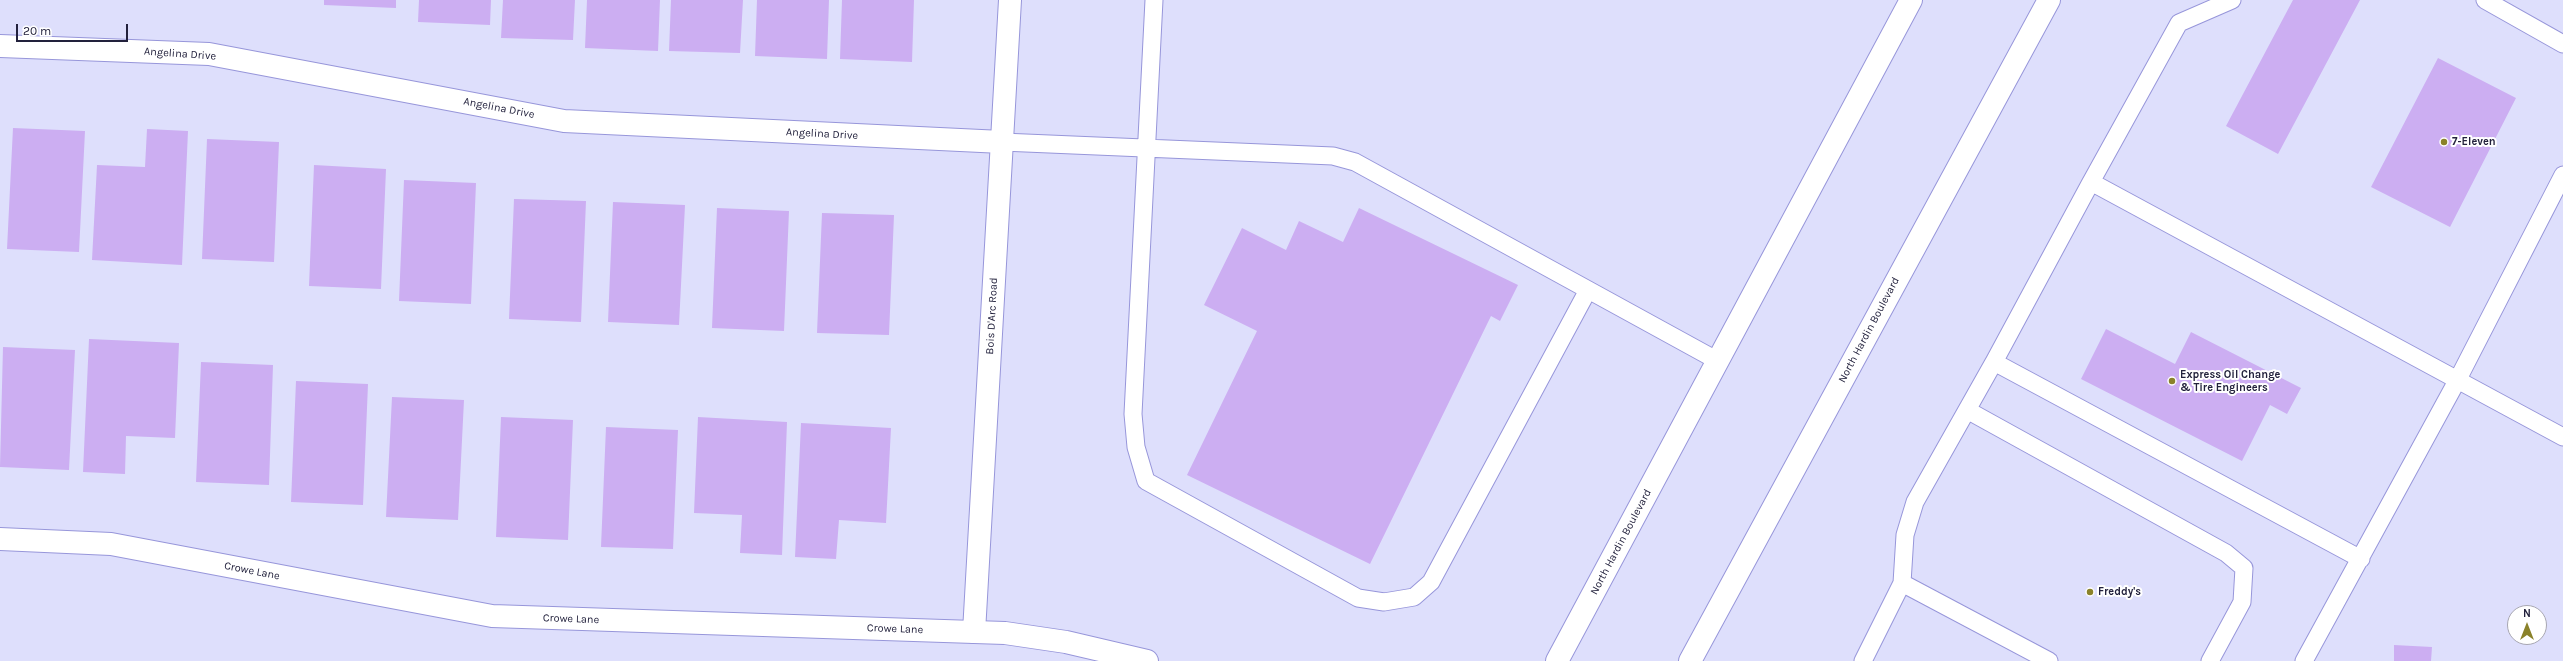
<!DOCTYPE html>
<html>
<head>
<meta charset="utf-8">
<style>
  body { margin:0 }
  #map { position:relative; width:2563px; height:661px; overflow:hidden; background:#dedffc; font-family:Karla,sans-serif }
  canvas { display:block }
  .north { position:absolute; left:2507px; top:605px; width:40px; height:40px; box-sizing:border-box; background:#fff; border:1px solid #a7a6b1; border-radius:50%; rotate:0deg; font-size:11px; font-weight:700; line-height:16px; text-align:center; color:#22213c }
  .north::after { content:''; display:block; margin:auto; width:14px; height:18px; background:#8a822a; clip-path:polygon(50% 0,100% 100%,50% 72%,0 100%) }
  .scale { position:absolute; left:16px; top:24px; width:112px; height:18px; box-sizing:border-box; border:2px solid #22213c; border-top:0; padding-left:5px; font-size:12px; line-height:14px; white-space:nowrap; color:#22213c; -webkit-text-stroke:3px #fff; paint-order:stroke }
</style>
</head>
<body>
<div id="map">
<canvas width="2563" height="661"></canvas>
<div class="north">N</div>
<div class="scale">20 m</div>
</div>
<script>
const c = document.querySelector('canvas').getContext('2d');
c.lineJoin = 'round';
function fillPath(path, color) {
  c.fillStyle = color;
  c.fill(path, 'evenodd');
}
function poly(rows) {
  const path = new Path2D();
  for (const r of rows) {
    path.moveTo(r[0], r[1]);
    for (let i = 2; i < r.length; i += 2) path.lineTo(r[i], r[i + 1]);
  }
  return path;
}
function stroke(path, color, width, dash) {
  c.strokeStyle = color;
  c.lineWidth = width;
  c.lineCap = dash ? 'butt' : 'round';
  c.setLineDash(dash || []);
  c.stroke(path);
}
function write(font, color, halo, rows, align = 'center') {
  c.font = font + ' Karla,sans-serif';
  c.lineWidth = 4;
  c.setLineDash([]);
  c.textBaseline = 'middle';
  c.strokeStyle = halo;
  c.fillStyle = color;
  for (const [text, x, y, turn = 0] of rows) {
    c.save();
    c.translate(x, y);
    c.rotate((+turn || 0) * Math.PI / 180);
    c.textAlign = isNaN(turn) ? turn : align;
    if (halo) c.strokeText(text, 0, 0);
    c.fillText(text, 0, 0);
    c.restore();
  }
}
const building = poly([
  [324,0,396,0,396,8,324,5],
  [419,0,491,0,490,25,418,22],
  [503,0,575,0,573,40,501,38],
  [587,0,660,0,658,51,585,48],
  [671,0,743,0,740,53,669,51],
  [757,0,829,0,827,59,755,56],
  [842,0,914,0,912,62,840,59],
  [2293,0,2360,0,2278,154,2226,126],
  [2438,58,2516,98,2450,227,2371,187],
  [13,128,85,131,79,252,7,249],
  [147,129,188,131,182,265,92,260,97,165,145,167],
  [207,139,279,142,274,262,202,259],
  [314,165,386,169,381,289,309,286],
  [404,180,476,183,471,304,399,301],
  [514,199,586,201,581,322,509,319],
  [613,202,685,205,679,325,608,322],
  [717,208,789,211,784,331,712,328],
  [1359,208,1518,285,1500,321,1491,316,1370,564,1187,475,1257,331,1204,305,1242,228,1286,250,1299,221,1343,242],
  [822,213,894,215,889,335,817,333],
  [2106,329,2175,364,2191,332,2301,388,2287,414,2270,405,2242,461,2081,379],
  [89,339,179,343,175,438,126,436,125,474,83,472],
  [3,347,75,350,69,470,0,467],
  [201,362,273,365,269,485,196,482],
  [296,381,368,384,363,505,291,502],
  [392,397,464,400,458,520,386,517],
  [501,417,573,420,568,540,496,537],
  [698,417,787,422,782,555,740,553,742,515,694,513],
  [801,423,891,428,886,523,839,520,836,559,795,557],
  [606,427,678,430,673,549,601,547],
  [2394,645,2432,647,2431,661,2394,661]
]);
const lane = poly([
  [1154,0,1133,414,1136,447,1146,481,1358,598,1384,602,1414,597,1431,582,1588,290],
  [2232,0,2179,23,2091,182,2563,437],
  [2485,0,2563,44],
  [1002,142,1333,156,1355,162,1718,361],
  [2091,182,1994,362,2361,559],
  [1967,410,2226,553,2244,568,2242,602,2210,661],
  [1902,583,1905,535,1915,502,1994,362],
  [1863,661,1902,583,2049,661],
  [2304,661,2458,379,2563,175]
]);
const street = poly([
  [0,46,209,54,564,121,1002,142],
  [0,539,111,544,492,616,974,632,1010,0]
]);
const secondary = poly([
  [974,632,1005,633,1066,642,1147,661],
  [1557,661,1911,0],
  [1690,661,2049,0]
]);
const markers = [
  [2444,142,4,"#8a822a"],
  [2172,381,4,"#8a822a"],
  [2090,592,4,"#8a822a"]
];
const streetNames = [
  ["Angelina Drive",180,54,4],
  ["Angelina Drive",499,108,11],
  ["Angelina Drive",822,134,3],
  ["Bois D'Arc Road",992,316,-87],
  ["North Hardin Boulevard",1869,330,-62],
  ["North Hardin Boulevard",1621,542,-62],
  ["Crowe Lane",252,571,11],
  ["Crowe Lane",571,619,2],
  ["Crowe Lane",895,629,2]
];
const poiNames = [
  ["7-Eleven",2452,142],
  ["Express Oil Change",2180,375],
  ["& Tire Engineers",2180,388],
  ["Freddy's",2098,592]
];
fillPath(building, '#ccaef2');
stroke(lane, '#9796da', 19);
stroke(street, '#9796da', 24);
stroke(secondary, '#9796da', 24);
stroke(lane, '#fff', 17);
stroke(street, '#fff', 22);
stroke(secondary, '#fff', 22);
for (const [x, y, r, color] of markers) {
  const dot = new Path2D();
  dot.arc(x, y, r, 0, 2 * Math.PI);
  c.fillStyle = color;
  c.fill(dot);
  stroke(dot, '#fff', 1.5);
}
write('11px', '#22213c', '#fff', streetNames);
write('bold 11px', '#22213c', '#fff', poiNames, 'left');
</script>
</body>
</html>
